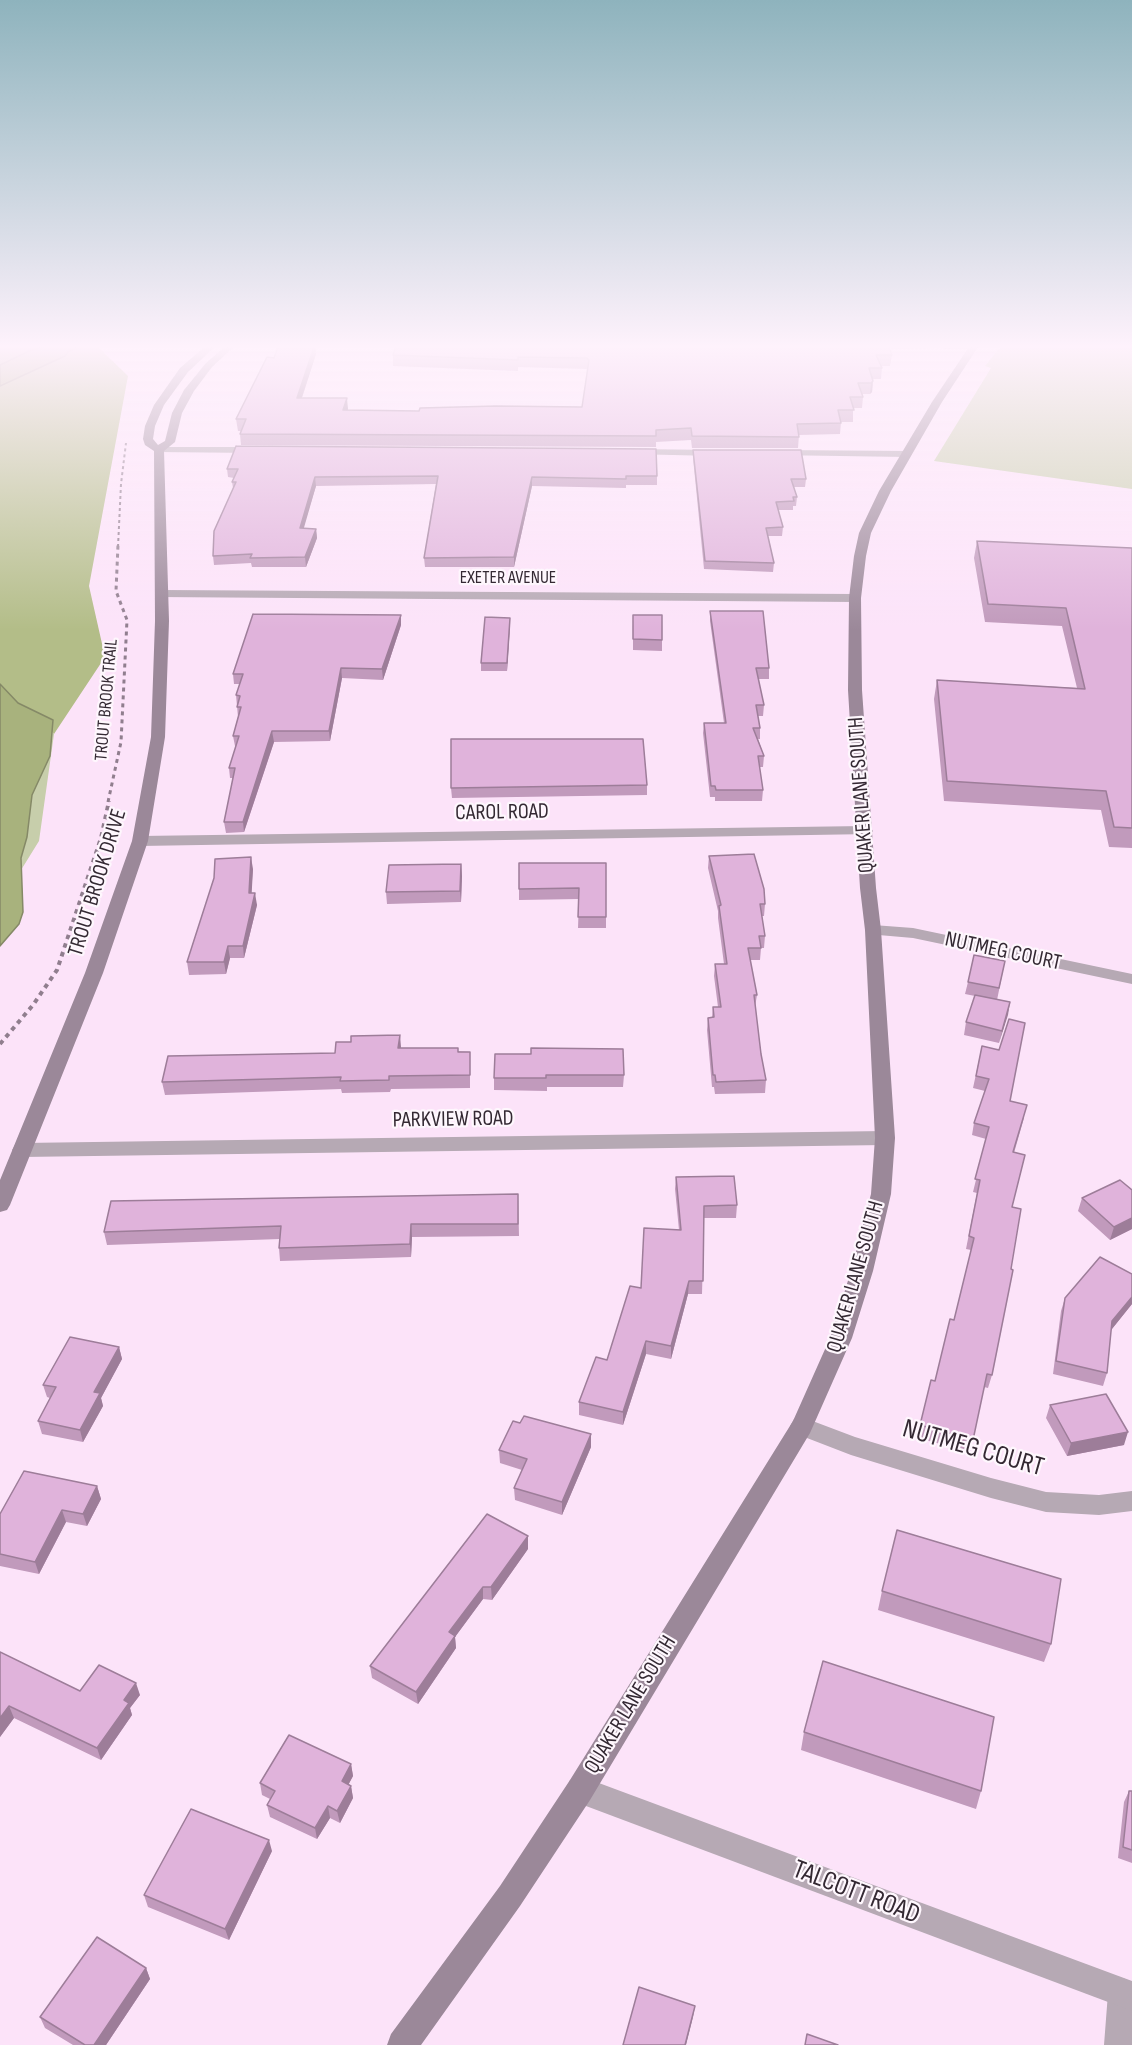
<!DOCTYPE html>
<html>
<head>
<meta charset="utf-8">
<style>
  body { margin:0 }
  canvas { display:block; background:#fce3f9 }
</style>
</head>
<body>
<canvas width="1132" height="2045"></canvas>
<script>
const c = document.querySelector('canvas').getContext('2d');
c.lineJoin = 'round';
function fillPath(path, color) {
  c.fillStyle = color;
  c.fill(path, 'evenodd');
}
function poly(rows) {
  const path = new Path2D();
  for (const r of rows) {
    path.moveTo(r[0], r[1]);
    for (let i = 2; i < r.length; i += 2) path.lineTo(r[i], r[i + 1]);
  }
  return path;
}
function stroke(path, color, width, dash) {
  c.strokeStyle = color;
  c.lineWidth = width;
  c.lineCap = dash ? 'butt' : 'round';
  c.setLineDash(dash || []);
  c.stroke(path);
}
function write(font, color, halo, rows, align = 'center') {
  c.font = font + ' "Sofia Sans Condensed",sans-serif';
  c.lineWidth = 4.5;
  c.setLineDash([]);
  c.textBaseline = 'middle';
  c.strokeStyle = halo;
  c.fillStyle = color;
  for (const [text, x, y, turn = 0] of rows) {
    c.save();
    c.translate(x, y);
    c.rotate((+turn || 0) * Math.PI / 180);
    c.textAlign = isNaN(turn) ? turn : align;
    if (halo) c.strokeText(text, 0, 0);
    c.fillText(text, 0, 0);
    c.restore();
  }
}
const green = poly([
  [1003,344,1132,345,1132,489,934,461,991,368,985,366],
  [26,708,54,734,39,841,0,904]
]);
const forest = poly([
  [0,344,95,344,128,376,89,586,105,657,54,734,26,708,0,698]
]);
const water = poly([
  [51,344,79,344,78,347,68,352,65,356,0,386,0,365,29,351,51,344],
  [0,684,18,703,53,720,50,756,32,795,27,837,21,858,23,912,19,924,0,946,0,684]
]);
const pathFar2 = poly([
  [118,547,121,484,126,443]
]);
const pathFar1 = poly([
  [108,802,121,742,127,620,116,591,118,545]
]);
const path = poly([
  [0,1044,33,1005,57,970,101,838,109,801]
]);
const minor = poly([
  [860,344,975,344,978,346,973,349,864,348,861,347,860,344],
  [159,447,257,447,262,450,257,453,155,452,154,450,159,447],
  [633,449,716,450,721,453,716,456,629,454,629,450,633,449],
  [777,450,907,451,912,454,907,457,773,455,772,453,777,450],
  [161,590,855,594,861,598,855,602,157,597,155,594,161,590],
  [865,826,871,828,873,831,871,834,140,846,132,841,140,836,865,826],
  [873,925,913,928,1132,974,1132,984,913,938,867,934,865,930,867,926,873,925],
  [885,1131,892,1133,895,1138,892,1143,885,1145,22,1157,15,1155,12,1150,15,1145,22,1143,885,1131],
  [802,1417,855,1437,991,1478,1046,1492,1099,1495,1132,1491,1132,1511,1099,1515,1046,1512,991,1498,851,1455,794,1433,790,1426,794,1419,802,1417],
  [1123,1978,1132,1982,1132,2045,1104,2045,1108,1993,1112,1982,1123,1978]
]);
const tertiary = poly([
  [580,1776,1132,1981,1132,2011,570,1800,566,1790,570,1780,580,1776]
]);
const secondary = poly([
  [208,344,218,344,188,372,164,405,155,426,153,439,158,445,165,441,172,413,184,390,206,363,228,344,237,344,212,367,194,391,182,413,175,442,164,451,169,621,165,737,148,841,103,973,10,1205,7,1210,0,1212,0,1180,85,973,132,841,151,737,155,621,154,451,145,445,143,439,145,426,154,405,180,368,208,344],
  [971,344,980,344,942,402,891,491,871,533,866,556,861,598,862,690,876,888,881,930,895,1138,891,1194,873,1271,852,1338,810,1433,590,1800,520,1906,421,2045,387,2045,391,2034,500,1886,570,1780,793,1421,830,1338,851,1271,871,1194,875,1138,865,930,860,888,848,690,849,598,854,556,859,533,879,491,932,402,971,344]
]);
const wall = poly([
  [316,354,302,398,348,409,348,410,419,411,582,407,588,369,518,367,518,371,393,366,393,355,892,355,890,366,881,366,882,368,881,379,873,379,872,392,870,394,862,394,863,397,862,408,853,408,853,422,841,422,840,434,799,435,798,448,692,448,691,440,656,442,656,447,241,445,240,434,241,431,238,431,236,419,274,358],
  [693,450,806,479,805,487,794,487,797,497,796,506,793,506,793,510,778,510,783,527,782,536,768,536,774,563,773,572,704,569,693,458],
  [227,469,657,476,657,485,626,485,626,488,532,486,514,567,425,567,424,558,436,484,316,486,303,528,316,529,317,538,306,567,252,567,251,563,214,565,213,556,233,488,232,482,234,478,228,477],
  [977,541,1132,548,1132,848,1109,847,1101,810,944,801,934,699,937,680,1077,688,1062,626,985,622,974,558],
  [710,611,769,668,769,679,758,679,764,705,763,716,758,716,760,728,760,739,758,739,764,756,763,767,759,767,763,790,762,801,715,801,715,797,710,797,703,733,704,723,724,723,710,621],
  [633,615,662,640,662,651,633,650],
  [510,618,507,671,481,671,481,663],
  [401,625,383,680,342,678,330,741,274,742,244,832,226,833,224,822,233,778,230,778,229,768,236,746,235,746,233,736,238,717,236,695,240,684,234,684,233,674],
  [647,785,647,795,452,798,451,788],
  [709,856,765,904,764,916,762,916,765,936,764,948,761,948,760,960,750,960,757,995,755,1007,761,1054,766,1080,765,1093,715,1094,714,1087,712,1087,707,1030,708,1018,712,1017,713,1007,718,1007,714,976,715,964,724,964,718,918,718,911,708,868],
  [519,863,606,863,606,928,578,928,579,899,519,900],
  [461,864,462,876,461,902,387,904,386,892],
  [253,869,251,893,257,905,244,958,230,958,226,974,189,975,187,962],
  [1005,961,997,1000,1010,1002,999,1043,964,1035,966,1022,975,996,965,994,968,982],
  [351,1042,401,1048,470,1052,470,1088,391,1089,390,1092,342,1093,341,1089,165,1095,162,1082,335,1053],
  [982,1046,1010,1101,1024,1118,1014,1153,1012,1207,992,1375,988,1388,984,1387,970,1452,918,1438,931,1380,935,1381,954,1320,971,1250,966,1249,977,1193,973,1192,986,1139,972,1135,974,1123,985,1091,973,1088],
  [531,1054,624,1075,623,1087,547,1087,547,1091,494,1090,494,1078],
  [676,1177,737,1205,736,1218,704,1218,702,1294,688,1294,671,1359,646,1354,623,1425,579,1415,579,1402,607,1360,679,1230,675,1189],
  [1132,1190,1132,1229,1110,1240,1078,1211,1082,1198],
  [518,1194,519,1236,412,1237,411,1257,280,1261,279,1248,280,1239,107,1245,104,1232],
  [1132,1274,1132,1304,1111,1330,1107,1373,1103,1386,1053,1374,1061,1311,1065,1298],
  [119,1347,122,1359,101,1398,103,1406,83,1442,42,1434,38,1421,50,1398,47,1397,43,1385],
  [1050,1405,1124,1445,1067,1456,1046,1418],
  [520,1423,591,1434,591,1447,562,1515,515,1500,514,1488,522,1470,500,1463,499,1450],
  [97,1486,101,1499,87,1526,66,1522,39,1574,0,1566,0,1514],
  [528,1549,492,1600,483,1599,455,1637,456,1648,418,1704,372,1678,370,1666],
  [882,1591,1051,1644,1044,1662,878,1610],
  [0,1652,80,1691,140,1695,130,1708,132,1715,101,1760,14,1718,0,1737],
  [804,1732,981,1791,976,1809,801,1750],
  [351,1764,353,1776,348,1785,351,1786,353,1798,340,1823,330,1818,317,1839,270,1817,267,1805,270,1799,262,1795,260,1783],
  [1129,1791,1132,1791,1132,1863,1118,1858,1124,1802],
  [272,1851,229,1940,148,1907,144,1895],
  [146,1968,150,1979,106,2045,73,2045,45,2028,40,2017]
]);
const shadedWall = poly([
  [315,344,316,354,298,409,297,398],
  [873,381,872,392,870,394,871,383],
  [347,398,348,409,344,422,343,410],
  [315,477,316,486,301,538,300,528],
  [532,477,532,486,514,567,514,557],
  [316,529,317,538,306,567,305,557],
  [401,615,401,625,383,680,382,669],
  [510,618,510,626,507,671,507,663],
  [341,668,342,678,330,741,329,731],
  [272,731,274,742,244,832,243,822],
  [251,857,253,869,251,905,249,893],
  [461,864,462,876,461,902,460,891],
  [255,893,257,905,244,958,243,946],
  [228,946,230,958,226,974,224,962],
  [1010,1002,1008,1015,999,1043,1002,1031],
  [400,1035,401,1047,399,1061,398,1048],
  [1132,1218,1132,1229,1110,1240,1114,1227],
  [411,1224,412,1237,411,1257,410,1244],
  [689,1281,688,1294,671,1359,671,1346],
  [1132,1297,1132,1304,1108,1334,1112,1321],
  [646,1341,646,1354,623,1425,623,1412],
  [119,1347,122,1359,101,1398,103,1406,83,1442,80,1430,94,1392],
  [1128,1432,1124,1445,1067,1456,1071,1443],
  [591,1434,591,1447,562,1515,562,1502],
  [97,1486,101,1499,87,1526,83,1514],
  [62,1510,66,1522,39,1574,35,1562],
  [528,1536,528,1549,492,1600,491,1587],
  [483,1587,483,1599,455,1637,456,1648,418,1704,416,1692,449,1632],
  [136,1683,140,1695,130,1708,132,1715,101,1760,97,1748,124,1700],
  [9,1706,14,1718,0,1737,0,1718],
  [351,1764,353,1776,344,1793,342,1781],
  [351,1786,353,1798,340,1823,337,1811],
  [328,1806,330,1818,317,1839,315,1828],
  [269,1840,272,1851,229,1940,225,1929],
  [146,1968,150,1979,106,2045,94,2045],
  [695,2006,693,2017,686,2045,685,2045]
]);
const building = poly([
  [279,344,315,344,297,398,347,398,343,410,419,411,420,408,496,406,582,407,589,360,587,358,518,357,518,360,393,355,396,344,888,344,892,355,876,355,882,368,869,368,873,381,871,383,858,383,863,397,850,397,854,410,838,410,841,423,797,424,799,437,692,436,691,428,656,430,656,436,240,434,246,419,236,419,267,357,274,358,279,344],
  [236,446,656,449,657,476,626,476,626,479,532,477,514,557,424,558,438,476,315,477,300,528,316,529,305,557,250,558,252,554,213,556,214,531,236,482,232,482,238,469,227,469,236,446],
  [693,450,801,450,806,479,791,479,797,497,793,497,794,501,776,502,783,527,766,528,774,563,705,561,693,450],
  [977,541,1132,548,1132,828,1114,827,1106,791,947,781,937,680,1085,689,1066,608,988,604,977,541],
  [710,611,763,611,769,668,756,668,764,705,756,705,760,728,753,728,764,756,758,756,763,790,716,790,715,786,711,786,704,723,726,723,710,611],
  [253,614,401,615,382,669,341,668,329,731,272,731,243,822,224,822,235,768,229,768,239,736,233,736,241,707,237,707,240,696,236,695,243,674,233,674,253,614],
  [633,615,662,615,662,640,633,639,633,615],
  [485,617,510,618,507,663,481,663,485,617],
  [451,739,643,739,647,785,451,788,451,739],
  [754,854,764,889,765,904,760,904,765,936,759,936,761,948,748,948,757,995,754,995,761,1054,766,1080,716,1082,715,1075,713,1075,708,1018,714,1017,713,1007,721,1007,715,964,727,964,719,906,721,905,709,856,754,854],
  [251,857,249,893,255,893,243,946,228,946,224,962,187,962,214,878,215,859,251,857],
  [519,863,606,863,606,917,578,917,579,888,519,889,519,863],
  [461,864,460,891,386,892,389,865,461,864],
  [974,955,1005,961,999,988,968,982,974,955],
  [975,995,1010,1002,1002,1031,966,1022,975,995],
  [1009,1019,1025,1023,1010,1101,1027,1105,1013,1152,1025,1155,1012,1207,1021,1209,1011,1269,1013,1270,992,1375,987,1374,973,1440,920,1425,931,1380,935,1381,950,1319,954,1320,974,1238,969,1236,980,1180,975,1179,989,1127,974,1123,989,1079,976,1076,982,1046,999,1050,1009,1019],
  [400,1035,398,1048,458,1048,458,1052,470,1052,470,1075,389,1076,389,1080,340,1081,341,1077,162,1082,168,1056,335,1053,336,1042,351,1042,351,1036,400,1035],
  [531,1048,623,1049,624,1075,546,1075,546,1078,494,1078,495,1054,531,1054,531,1048],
  [734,1176,737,1205,704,1206,703,1281,689,1281,671,1346,646,1341,623,1412,579,1402,596,1357,607,1360,630,1286,641,1288,644,1228,681,1230,676,1177,734,1176],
  [1120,1180,1132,1190,1132,1218,1114,1227,1082,1198,1120,1180],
  [518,1194,518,1224,411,1224,410,1244,279,1248,281,1226,104,1232,111,1201,518,1194],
  [1100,1257,1132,1274,1132,1297,1112,1321,1107,1373,1056,1361,1065,1298,1100,1257],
  [70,1337,119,1347,94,1392,100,1393,80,1430,38,1421,56,1387,43,1385,70,1337],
  [1106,1394,1128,1432,1071,1443,1050,1405,1106,1394],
  [524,1416,591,1434,562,1502,514,1488,527,1459,499,1450,513,1421,520,1423,524,1416],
  [24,1471,97,1486,83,1514,62,1510,35,1562,0,1554,0,1514,24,1471],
  [487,1514,528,1536,491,1587,483,1587,449,1632,455,1636,416,1692,370,1666,487,1514],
  [897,1530,1061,1579,1051,1644,882,1591,897,1530],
  [0,1652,80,1691,99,1665,136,1683,124,1700,129,1703,97,1748,9,1706,0,1718,0,1652],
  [823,1661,994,1717,981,1791,804,1732,823,1661],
  [289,1735,351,1764,342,1781,351,1786,337,1811,328,1806,315,1828,267,1805,275,1791,260,1783,289,1735],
  [1129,1791,1132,1791,1132,1850,1123,1847,1129,1791],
  [191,1809,269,1840,225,1929,144,1895,191,1809],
  [97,1937,146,1968,94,2045,85,2045,40,2017,97,1937],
  [639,1987,695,2006,685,2045,623,2045,639,1987],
  [807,2034,838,2045,805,2045,807,2034]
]);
const farStreetnames = [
  ["EXETER AVENUE",508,578],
  ["TROUT BROOK TRAIL",107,700,-85]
];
const streetNames = [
  ["QUAKER LANE SOUTH",862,795,-94],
  ["CAROL ROAD",502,813,-1],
  ["TROUT BROOK DRIVE",98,883,-73],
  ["NUTMEG COURT",1003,952,12],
  ["PARKVIEW ROAD",453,1120,-1],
  ["QUAKER LANE SOUTH",856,1277,-74],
  ["QUAKER LANE SOUTH",631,1705,-59]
];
const nearStreetnames = [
  ["NUTMEG COURT",973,1449,16],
  ["TALCOTT ROAD",856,1893,21]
];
fillPath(green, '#c7ceab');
fillPath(forest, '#b3bd88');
fillPath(water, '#a8b27d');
stroke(water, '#858967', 1.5);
stroke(pathFar2, '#907e8e', 2, [3, 3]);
stroke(pathFar1, '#907e8e', 3, [4, 4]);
stroke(path, '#907e8e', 4, [4.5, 4.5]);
fillPath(minor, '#b6a9b4');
fillPath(tertiary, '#b6a9b4');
fillPath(secondary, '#9b8899');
fillPath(wall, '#c19abc');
fillPath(shadedWall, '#9d7d99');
fillPath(building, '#e0b3db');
stroke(building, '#9d7d99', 1.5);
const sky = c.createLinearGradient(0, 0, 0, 630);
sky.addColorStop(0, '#8eb3bd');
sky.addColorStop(0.55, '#fef2fc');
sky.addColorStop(1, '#fef2fc00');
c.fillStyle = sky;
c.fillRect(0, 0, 1132, 630);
write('18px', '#342933', '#fef7fd', farStreetnames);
write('22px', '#342933', '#fef7fd', streetNames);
write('27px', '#342933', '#fef7fd', nearStreetnames);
</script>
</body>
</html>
